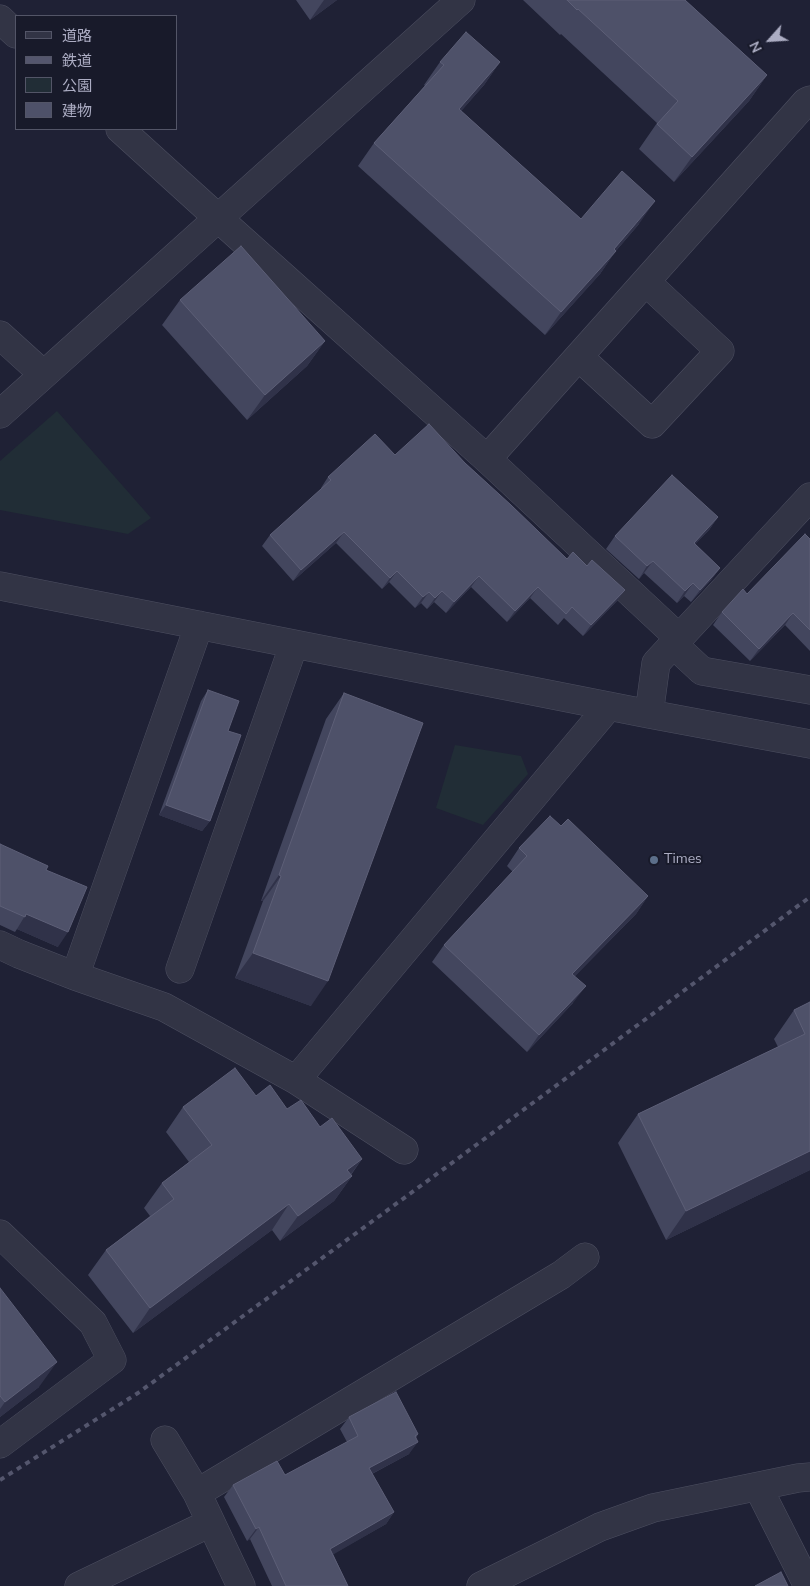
<!DOCTYPE html>
<html>
<head>
<meta charset="utf-8">
<style>
  body { margin:0 }
  #map { position:relative; width:810px; height:1586px; overflow:hidden; background:#1f2135; font-family:"Nunito Sans","Noto Sans JP",sans-serif }
  canvas { display:block }
  .legend { position:absolute; left:15px; top:15px; width:162px; height:115px; box-sizing:border-box; background:#181a2a; border:1px solid #535567; margin:0; padding:6px 9px; list-style:none; font-size:15px; color:#acadc3 }
  .legend li { display:flex; align-items:center; gap:10px; height:25px }
  .legend b { width:25px; border:1px solid #535567 }
  .north { position:absolute; left:745px; top:15px; width:50px; height:50px; -webkit-text-stroke:4px #181a2a; paint-order:stroke; rotate:244deg; font-size:14px; font-weight:700; line-height:20px; text-align:center; color:#acadc3 }
  .north::after { content:''; display:block; margin:auto; width:18px; height:22px; background:#acadc3; clip-path:polygon(50% 0,100% 100%,50% 72%,0 100%) }
</style>
</head>
<body>
<div id="map">
<canvas width="810" height="1586"></canvas>
<ul class="legend">
<li><b style="height:6px;background:#323445"></b>道路</li>
<li><b style="height:6px;background:#54566d"></b>鉄道</li>
<li><b style="height:14px;background:#212d36"></b>公園</li>
<li><b style="height:14px;background:#4e5169"></b>建物</li>
</ul>
<div class="north">N</div>
</div>
<script>
const c = document.querySelector('canvas').getContext('2d');
c.lineJoin = 'round';
function fillPath(path, color) {
  c.fillStyle = color;
  c.fill(path, 'evenodd');
}
function poly(rows) {
  const path = new Path2D();
  for (const r of rows) {
    path.moveTo(r[0], r[1]);
    for (let i = 2; i < r.length; i += 2) path.lineTo(r[i], r[i + 1]);
  }
  return path;
}
function stroke(path, color, width, dash) {
  c.strokeStyle = color;
  c.lineWidth = width;
  c.lineCap = dash ? 'butt' : 'round';
  c.setLineDash(dash || []);
  c.stroke(path);
}
function write(font, color, halo, rows, align = 'center') {
  c.font = font + ' "Nunito Sans",sans-serif';
  c.lineWidth = 4;
  c.setLineDash([]);
  c.textBaseline = 'middle';
  c.strokeStyle = halo;
  c.fillStyle = color;
  for (const [text, x, y, turn = 0] of rows) {
    c.save();
    c.translate(x, y);
    c.rotate((+turn || 0) * Math.PI / 180);
    c.textAlign = isNaN(turn) ? turn : align;
    if (halo) c.strokeText(text, 0, 0);
    c.fillText(text, 0, 0);
    c.restore();
  }
}
const green = poly([
  [57,411,151,518,128,534,0,510,0,461],
  [455,745,521,756,528,774,483,825,436,808]
]);
const minor = poly([
  [0,19,16,34],
  [120,129,218,218,487,459,679,638],
  [0,335,43,374],
  [579,357,652,424,720,351,646,282],
  [0,414,461,0],
  [487,459,806,102,810,100],
  [0,586,649,714,810,744],
  [673,644,702,671,810,690],
  [649,714,656,663,810,497],
  [0,945,19,954,75,976,164,1007,296,1080,404,1150],
  [180,969,294,644],
  [75,976,199,625],
  [296,1080,609,706],
  [0,1234,93,1323,112,1360,0,1444],
  [165,1440,197,1493,241,1586],
  [758,1487,808,1586],
  [197,1493,561,1275,585,1257],
  [79,1586,210,1523],
  [481,1586,600,1527,653,1508,798,1478,810,1477]
]);
const rail = poly([
  [0,1480,138,1393,460,1157,810,897]
]);
const wall = poly([
  [296,0,337,0,310,20],
  [523,0,685,0,767,75,749,101,674,182,639,149,657,123,561,34,560,35],
  [440,62,500,62,484,85,461,111,581,219,639,224,615,252,600,274,545,335,358,166,374,143,425,86,424,85],
  [180,300,325,341,307,366,247,420,162,325],
  [395,455,465,463,567,559,587,566,625,590,617,601,583,636,564,618,558,625,530,598,507,622,471,587,446,613,434,602,427,609,421,603,415,608,389,582,382,589,336,543,293,581,262,546,270,535,322,489,321,488,328,477],
  [718,517,709,530,695,544,720,568,711,580,691,602,684,596,677,603,644,573,639,579,606,549,615,536],
  [810,539,810,651,785,625,750,661,713,625,722,612,747,594],
  [208,690,228,731,210,821,202,831,159,815,201,701],
  [344,693,311,1006,235,978,263,901,261,901,326,719],
  [561,826,648,896,636,914,575,976,573,1003,527,1052,432,962,444,945,513,872,507,866,519,848],
  [0,844,46,870,58,947,17,929,15,932,0,925],
  [810,1002,810,1170,666,1240,618,1143,638,1114,778,1047,774,1039,794,1010],
  [256,1096,287,1109,320,1127,362,1159,351,1175,352,1176,334,1201,280,1241,272,1230,133,1333,88,1275,106,1250,150,1216,144,1208,162,1183,189,1162,166,1132,183,1107],
  [0,1288,39,1387,0,1417],
  [349,1417,418,1434,416,1438,409,1454,372,1474,394,1512,386,1524,333,1554,348,1586,272,1586,250,1539,247,1541,224,1497,233,1485,285,1475,347,1442,340,1429]
]);
const shadedWall = poly([
  [324,0,337,0,310,20],
  [500,62,484,85,443,132,459,109],
  [767,75,749,101,674,182,692,157],
  [655,201,639,224,615,252,600,274,545,335,561,312],
  [325,341,307,366,247,420,265,395],
  [718,517,709,530,685,555,694,543],
  [344,532,336,543,293,581,301,570],
  [653,561,644,573,639,579,647,566],
  [720,568,711,580,691,602,700,590],
  [397,571,389,582,382,589,390,578],
  [479,576,471,587,446,613,454,602],
  [693,583,684,596,677,603,685,591],
  [538,587,530,598,507,622,515,611],
  [625,590,617,601,583,636,591,625],
  [442,591,434,602,427,609,435,598],
  [429,592,421,603,415,608,423,597],
  [793,613,785,625,750,661,759,649],
  [166,805,210,821,202,831,159,815],
  [279,875,281,876,263,901,261,901],
  [648,896,636,914,560,991,572,974],
  [26,914,68,932,58,947,17,929],
  [253,953,328,981,311,1006,235,978],
  [586,986,573,1003,527,1052,539,1035],
  [810,1151,810,1170,666,1240,686,1211],
  [362,1159,348,1178,352,1176,334,1201,280,1241,298,1216,347,1170],
  [289,1204,272,1230,133,1333,150,1308],
  [57,1362,39,1387,0,1417,0,1409,5,1402],
  [418,1442,409,1454,360,1480,369,1468],
  [394,1512,386,1524,322,1561,330,1549],
  [259,1527,250,1539,247,1541,256,1529]
]);
const building = poly([
  [567,0,685,0,767,75,692,157,657,124,678,101,578,9,577,10,567,0],
  [466,32,500,62,459,109,581,219,622,171,655,201,614,249,616,251,561,312,374,143,444,65,440,62,466,32],
  [241,246,325,341,265,395,180,300,241,246],
  [429,424,465,463,511,505,567,559,573,552,587,566,592,560,625,590,591,625,572,607,566,614,538,587,515,611,479,576,454,602,442,591,435,598,429,592,423,597,397,571,390,578,344,532,301,570,270,535,331,480,328,477,375,434,395,455,429,424],
  [672,475,718,517,694,543,720,568,700,590,693,583,685,591,653,561,647,566,615,536,672,475],
  [805,534,810,539,810,630,793,613,759,649,722,612,743,589,747,594,805,534],
  [208,690,239,701,228,731,241,735,210,821,166,805,208,690],
  [344,693,423,723,328,981,253,953,281,876,279,875,344,693],
  [550,816,561,826,568,819,648,896,572,974,586,986,539,1035,444,945,527,856,519,848,550,816],
  [0,844,48,866,46,870,87,887,68,932,26,914,25,917,0,906,0,844],
  [810,1002,810,1151,686,1211,638,1114,805,1034,794,1010,810,1002],
  [235,1068,256,1096,270,1085,287,1109,301,1100,320,1127,332,1118,362,1159,347,1170,352,1176,298,1216,289,1204,150,1308,106,1250,174,1199,162,1183,212,1145,183,1107,235,1068],
  [0,1288,57,1362,5,1402,0,1396,0,1288],
  [396,1392,418,1434,415,1436,418,1442,369,1468,394,1512,330,1549,348,1586,286,1586,259,1527,256,1529,233,1485,277,1461,285,1475,358,1436,349,1417,396,1392],
  [781,1572,788,1586,755,1586,781,1572]
]);
const markers = [
  [654,860,5,"#5c6f8a"]
];
const poiNames = [
  ["Times",664,860]
];
fillPath(green, '#212d36');
stroke(minor, '#4d4f61', 29);
stroke(minor, '#323445', 28);
stroke(rail, '#54566d', 4, [5, 5]);
fillPath(wall, '#43465e');
fillPath(shadedWall, '#303249');
fillPath(building, '#4e5169');
stroke(building, '#5d5f77', 1);
for (const [x, y, r, color] of markers) {
  const dot = new Path2D();
  dot.arc(x, y, r, 0, 2 * Math.PI);
  c.fillStyle = color;
  c.fill(dot);
  stroke(dot, '#181a2a', 2);
}
write('14px', '#acadc3', '#181a2a', poiNames, 'left');
</script>
</body>
</html>
